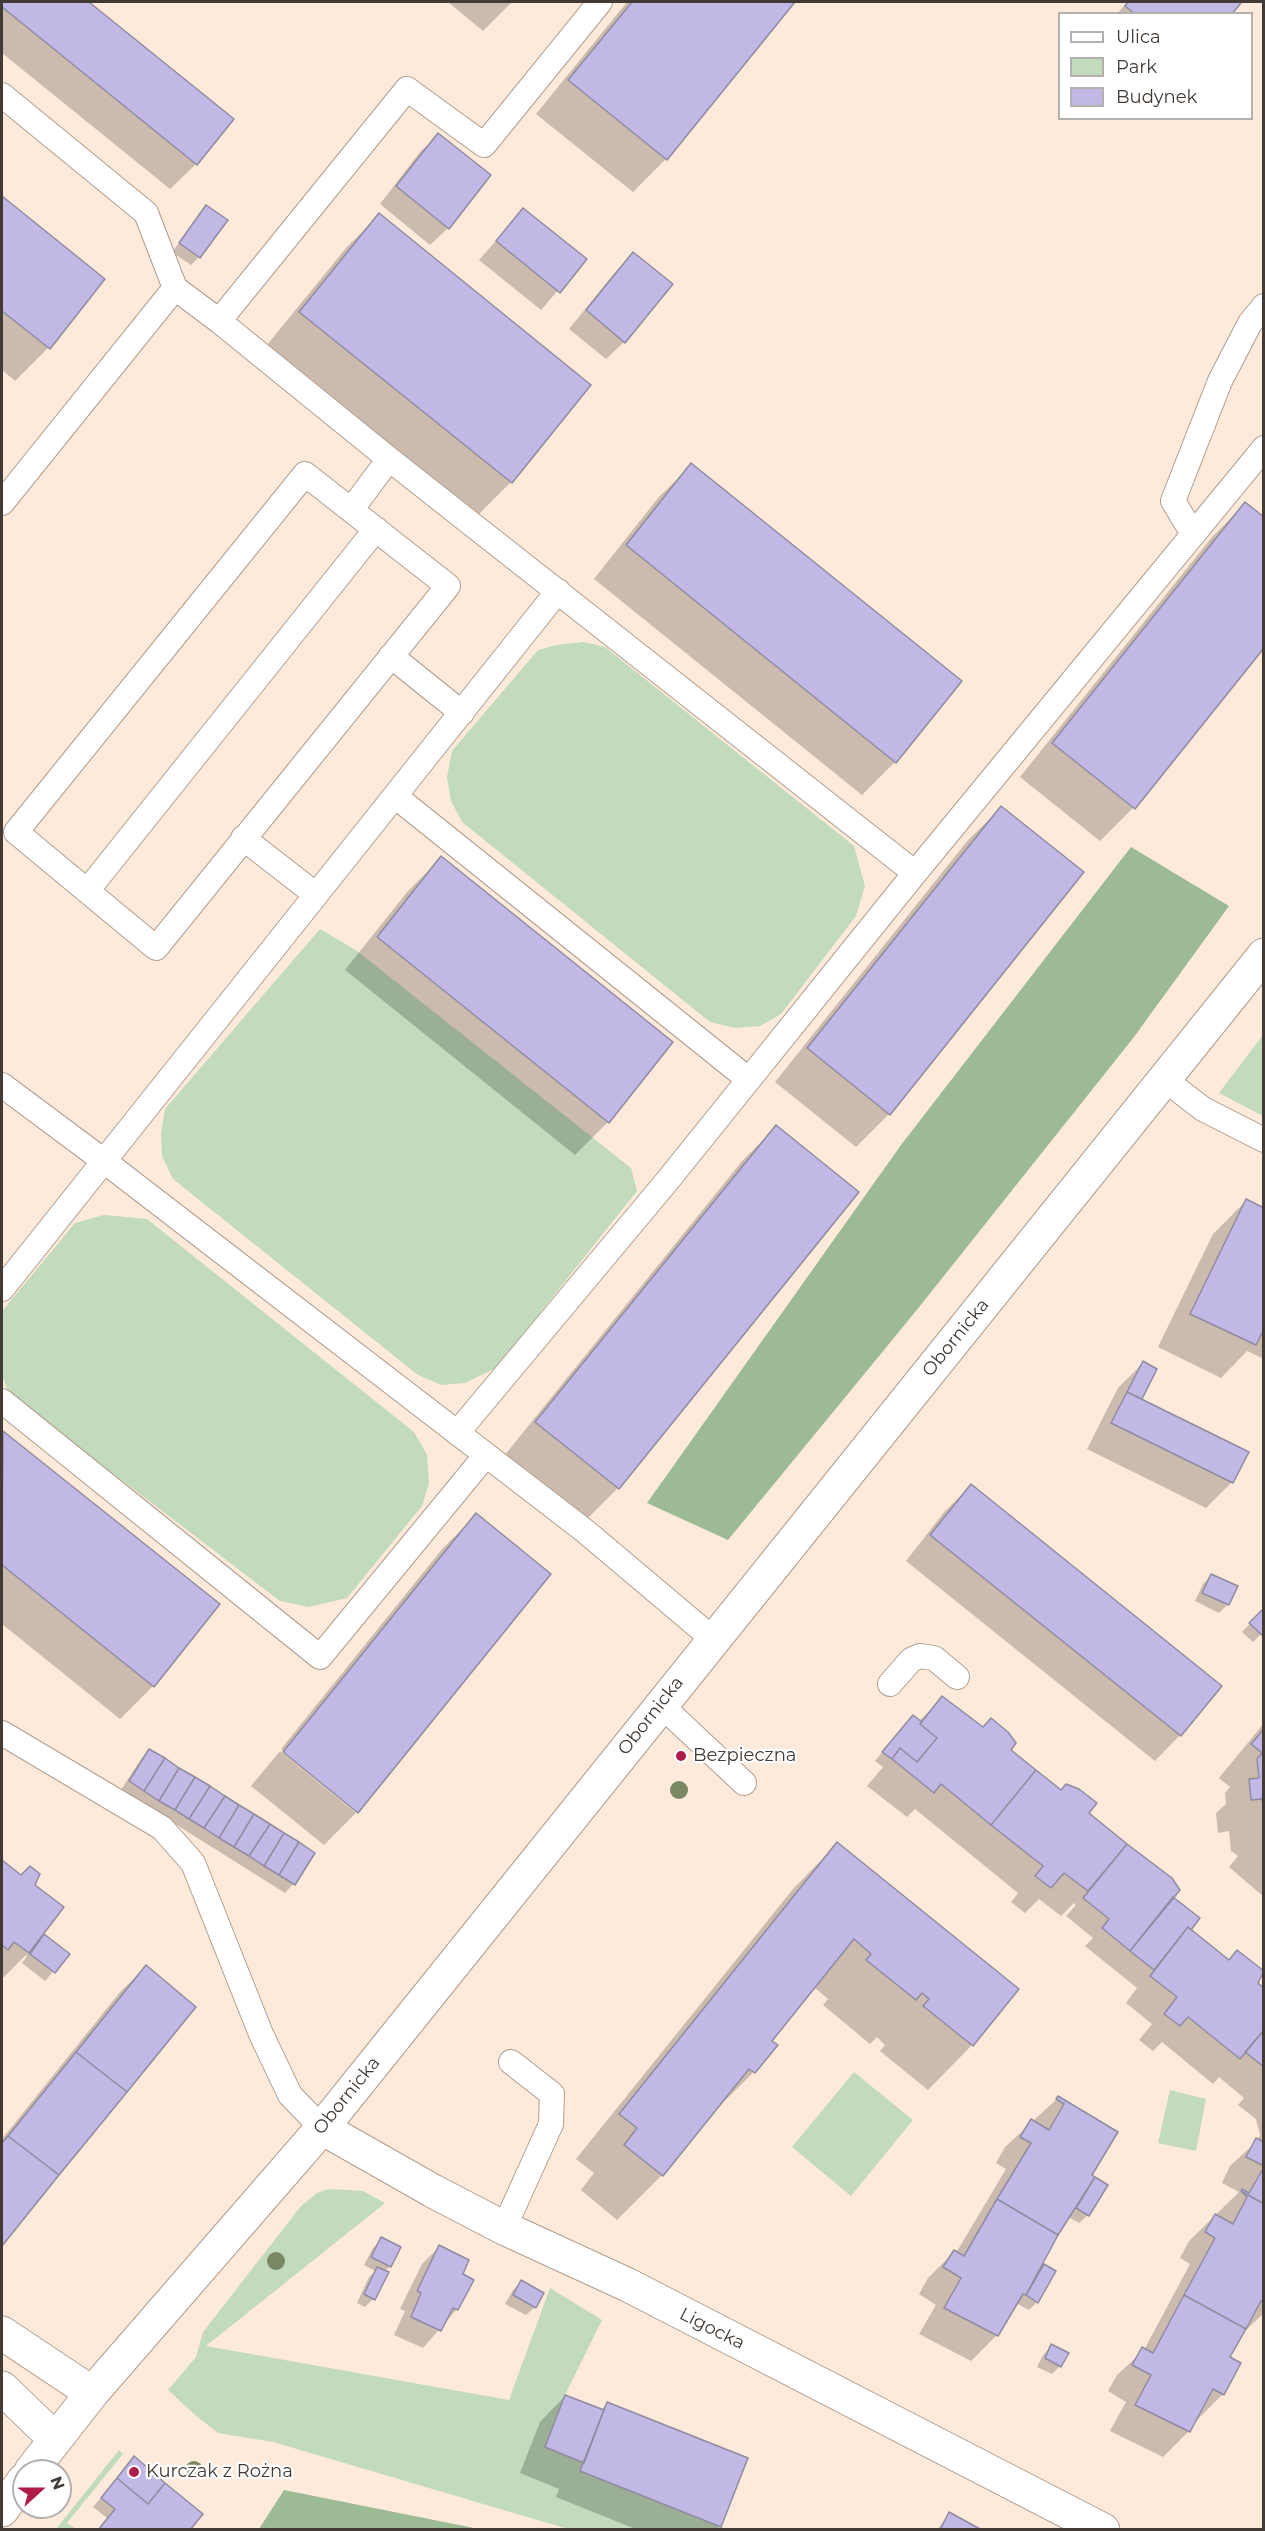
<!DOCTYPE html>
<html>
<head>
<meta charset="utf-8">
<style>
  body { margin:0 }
  #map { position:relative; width:1265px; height:2531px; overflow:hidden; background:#fdeada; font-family:Montserrat,sans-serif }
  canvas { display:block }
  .frame { position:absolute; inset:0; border:3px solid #423a34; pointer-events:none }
  .legend { position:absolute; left:1058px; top:12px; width:195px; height:108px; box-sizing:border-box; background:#fff; border:2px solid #b3b0ae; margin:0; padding:8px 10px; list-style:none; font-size:18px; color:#423a34 }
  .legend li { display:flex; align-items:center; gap:12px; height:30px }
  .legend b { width:30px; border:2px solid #b3b0ae }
  .north { position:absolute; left:12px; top:2459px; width:60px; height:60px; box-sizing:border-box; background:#fff; border:2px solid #b3b0ae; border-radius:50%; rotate:69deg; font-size:16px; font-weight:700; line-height:24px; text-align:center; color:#423a34 }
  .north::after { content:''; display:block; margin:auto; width:21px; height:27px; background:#af1c4a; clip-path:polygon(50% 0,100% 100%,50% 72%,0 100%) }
</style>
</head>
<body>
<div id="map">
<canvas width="1265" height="2531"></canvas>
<div class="frame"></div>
<ul class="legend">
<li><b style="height:8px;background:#fff"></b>Ulica</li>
<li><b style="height:16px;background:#c2dbbc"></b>Park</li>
<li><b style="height:16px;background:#c1b8e5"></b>Budynek</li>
</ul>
<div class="north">N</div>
</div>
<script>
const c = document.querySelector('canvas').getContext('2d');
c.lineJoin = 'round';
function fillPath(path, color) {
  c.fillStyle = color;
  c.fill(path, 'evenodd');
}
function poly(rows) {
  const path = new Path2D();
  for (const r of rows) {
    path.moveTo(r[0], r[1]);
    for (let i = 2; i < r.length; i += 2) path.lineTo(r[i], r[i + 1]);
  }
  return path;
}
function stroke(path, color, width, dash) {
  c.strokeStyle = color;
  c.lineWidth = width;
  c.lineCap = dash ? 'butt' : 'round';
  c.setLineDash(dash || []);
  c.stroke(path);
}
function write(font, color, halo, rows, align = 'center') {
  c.font = font + ' Montserrat,sans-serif';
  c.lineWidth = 4.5;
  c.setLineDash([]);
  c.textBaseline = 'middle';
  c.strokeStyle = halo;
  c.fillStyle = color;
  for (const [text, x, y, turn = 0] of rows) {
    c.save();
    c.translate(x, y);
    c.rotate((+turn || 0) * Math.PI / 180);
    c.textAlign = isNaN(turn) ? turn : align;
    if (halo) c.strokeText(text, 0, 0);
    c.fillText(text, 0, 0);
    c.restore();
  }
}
const green = poly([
  [584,642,605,647,854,846,865,886,856,916,781,1014,760,1026,735,1028,710,1022,462,822,451,801,447,777,452,751,538,650,556,645],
  [320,929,357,951,631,1168,637,1191,496,1368,465,1383,441,1385,418,1375,173,1179,162,1156,161,1133,165,1109],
  [1263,1035,1263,1116,1219,1093],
  [104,1215,147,1219,414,1432,427,1455,429,1483,422,1506,347,1598,309,1607,280,1601,9,1394,2,1375,2,1311,75,1223],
  [854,2072,913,2120,851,2196,792,2147],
  [1170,2090,1206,2099,1196,2151,1158,2143],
  [329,2189,363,2191,385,2203,206,2346,509,2400,550,2288,602,2320,565,2395,545,2447,584,2463,727,2529,568,2529,273,2442,218,2433,195,2415,168,2390,196,2357,203,2332,301,2206,317,2193],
  [119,2450,123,2454,67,2523,76,2529,56,2529]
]);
const forest = poly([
  [1131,847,1229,906,1134,1037,916,1311,728,1540,647,1503,901,1145],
  [284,2490,479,2529,259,2529]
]);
const shadow = poly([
  [2,2,87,2,232,119,196,164,170,189,2,53],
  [448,2,512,2,483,31],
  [627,2,793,2,666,159,633,192,536,114],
  [1127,2,1237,2,1239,3,1230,14,1117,14],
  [438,135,448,228,430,245,380,204,420,152],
  [2,198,103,280,48,348,15,381,2,370],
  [207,207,199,257,191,265,172,252],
  [523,210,585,259,541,310,479,260],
  [379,215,589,385,511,482,478,515,267,345,346,248],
  [633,254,624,342,606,359,569,329,616,271],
  [691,465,895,762,862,795,594,579,658,498],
  [1245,504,1264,646,1133,808,1100,841,1020,777,1212,537],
  [1001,808,889,1114,856,1147,775,1082,968,840],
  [441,858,608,1122,575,1155,345,970,408,891],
  [776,1127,857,1192,618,1488,585,1521,504,1456,743,1160],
  [1246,1201,1264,1210,1264,1359,1247,1351,1221,1378,1158,1347,1213,1234],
  [1143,1363,1155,1369,1140,1400,1247,1453,1232,1482,1206,1508,1087,1449,1118,1388],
  [3,1433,153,1686,120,1719,2,1624],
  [971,1486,1180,1735,1155,1761,906,1561,945,1511],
  [476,1515,357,1812,324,1845,251,1786,280,1751,356,1813,356,1809,281,1749,443,1548],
  [1211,1576,1228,1604,1219,1613,1195,1601,1203,1584],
  [1264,1609,1264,1631,1253,1642,1242,1632],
  [943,1698,1170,1880,1171,1897,1197,1919,1189,1930,1228,1961,1237,1952,1263,1973,1256,1984,1264,1990,1264,2313,1245,2331,1243,2330,1228,2358,1223,2394,1197,2420,1195,2419,1188,2432,1163,2457,1110,2431,1126,2402,1108,2391,1117,2375,1144,2350,1159,2322,1190,2264,1180,2258,1189,2241,1239,2192,1222,2183,1230,2166,1257,2141,1260,2135,1256,2119,1238,2105,1244,2098,1219,2077,1213,2084,1162,2042,1153,2051,1139,2040,1152,2024,1126,2003,1137,1988,1085,1946,1093,1938,1066,1916,1076,1905,1074,1903,1061,1916,1039,1899,1025,1913,1011,1902,1018,1893,915,1809,907,1817,867,1786,883,1767,875,1761,904,1725,919,1721],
  [1264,1723,1264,1897,1229,1867,1238,1856,1231,1851,1229,1831,1218,1833,1216,1813,1226,1804,1225,1793,1230,1787,1219,1778],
  [149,1750,313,1853,293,1884,285,1893,121,1790,141,1759],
  [837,1844,972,2045,928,2090,880,2051,885,2045,877,2037,870,2044,823,2005,828,1999,814,1987,770,2041,754,2072,709,2116,662,2175,617,2220,581,2190,594,2173,576,2159,793,1889],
  [2,1862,33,1885,36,1941,38,1943,45,1936,68,1954,45,1981,22,1963,27,1956,26,1955,2,1979],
  [146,1967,194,2007,2,2244,2,2139,120,1992],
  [1058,2098,1116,2132,1090,2176,1106,2185,1088,2215,1079,2223,1068,2217,1039,2263,1054,2272,1037,2302,1029,2310,1016,2303,997,2335,971,2361,919,2334,936,2305,919,2294,928,2278,954,2252,956,2253,1006,2169,996,2163,1005,2147],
  [382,2239,390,2266,384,2272,373,2299,365,2307,357,2303,369,2277,375,2271,364,2265,373,2248],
  [439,2247,461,2274,457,2309,423,2348,394,2335,405,2311,400,2309,422,2264],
  [521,2282,535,2307,526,2315,505,2304,513,2290],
  [1052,2346,1060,2366,1052,2374,1037,2367,1043,2355],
  [565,2396,601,2410,607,2404,720,2526,716,2530,638,2530,556,2497,559,2489,520,2473,540,2422],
  [134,2458,188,2530,98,2530,107,2518,93,2507],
  [949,2514,979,2530,937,2530]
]);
const building = poly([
  [2,2,89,2,234,119,197,165,2,7,2,2],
  [632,2,795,2,667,160,568,80,632,2],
  [1128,2,1239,2,1241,3,1232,14,1135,14,1125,6,1128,2],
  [438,133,491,175,449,229,396,186,438,133],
  [2,196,105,279,50,349,2,311,2,196],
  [206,205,228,220,200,258,179,243,206,205],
  [523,208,587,259,560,293,496,241,523,208],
  [379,213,591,385,512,483,299,312,379,213],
  [633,252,673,284,625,343,586,310,633,252],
  [691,463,962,681,896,763,626,545,691,463],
  [1245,502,1264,517,1264,648,1135,809,1052,743,1245,502],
  [1001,806,1084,872,890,1115,807,1048,1001,806],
  [441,856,673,1042,609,1123,377,937,441,856],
  [776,1125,859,1192,619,1489,535,1422,776,1125],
  [1246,1199,1264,1208,1264,1329,1256,1345,1190,1314,1246,1199],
  [1143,1361,1157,1369,1142,1399,1127,1392,1143,1361],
  [1127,1392,1249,1452,1233,1483,1111,1423,1127,1392],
  [3,1431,220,1604,154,1687,2,1565,3,1431],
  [971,1484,1222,1686,1181,1736,930,1535,971,1484],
  [476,1513,551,1574,358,1813,283,1752,476,1513],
  [1211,1574,1238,1586,1229,1605,1202,1593,1211,1574],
  [1264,1608,1264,1634,1262,1635,1249,1623,1264,1608],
  [942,1696,983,1727,991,1718,1008,1732,1016,1743,1011,1750,1036,1770,991,1825,941,1784,934,1793,892,1759,900,1748,917,1762,937,1738,920,1724,942,1696],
  [913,1715,922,1722,920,1724,937,1738,917,1762,900,1748,892,1759,882,1752,913,1715],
  [1264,1729,1264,1814,1262,1799,1251,1800,1249,1779,1259,1778,1257,1759,1262,1753,1251,1744,1264,1729],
  [149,1749,165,1758,144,1791,129,1781,149,1749],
  [165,1758,179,1768,159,1801,144,1791,165,1758],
  [179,1768,195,1777,175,1810,159,1801,179,1768],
  [1036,1770,1061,1790,1066,1784,1079,1789,1097,1803,1089,1813,1127,1844,1088,1891,1064,1873,1051,1888,1035,1876,1043,1866,991,1825,1036,1770],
  [195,1777,210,1786,189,1819,175,1810,195,1777],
  [210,1786,225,1796,204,1828,189,1819,210,1786],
  [225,1796,239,1805,219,1838,204,1828,225,1796],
  [239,1805,254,1814,234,1847,219,1838,239,1805],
  [254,1814,270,1824,249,1856,234,1847,254,1814],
  [270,1824,284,1833,264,1866,249,1856,270,1824],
  [284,1833,299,1842,279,1875,264,1866,284,1833],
  [299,1842,315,1853,295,1885,279,1875,299,1842],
  [837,1842,1019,1989,973,2046,923,2006,929,1999,922,1993,916,2000,866,1960,871,1954,854,1939,772,2041,778,2045,755,2073,749,2069,663,2176,624,2145,637,2128,619,2114,837,1842],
  [1127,1844,1172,1878,1180,1890,1130,1951,1102,1928,1109,1919,1083,1898,1127,1844],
  [2,1860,21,1875,30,1866,40,1874,35,1885,64,1907,29,1953,14,1942,8,1950,2,1945,2,1860],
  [1173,1897,1200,1918,1191,1930,1188,1927,1154,1970,1130,1951,1173,1897],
  [1188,1927,1229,1960,1237,1950,1264,1971,1258,1983,1264,1988,1264,2030,1240,2059,1188,2017,1180,2026,1164,2014,1177,1997,1150,1976,1188,1927],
  [44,1934,70,1954,55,1973,30,1954,44,1934],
  [146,1965,196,2007,127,2092,76,2052,146,1965],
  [1264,2030,1264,2067,1245,2052,1264,2030],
  [76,2052,127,2092,59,2175,8,2136,76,2052],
  [1058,2096,1118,2132,1092,2175,1095,2177,1058,2235,997,2199,1031,2143,1020,2137,1031,2119,1049,2130,1064,2104,1056,2099,1058,2096],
  [8,2136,59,2175,2,2246,2,2143,8,2136],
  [1256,2138,1264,2142,1264,2166,1246,2157,1256,2138],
  [1264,2167,1264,2204,1241,2191,1242,2189,1249,2193,1264,2167],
  [1095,2177,1108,2185,1089,2216,1076,2208,1095,2177],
  [1241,2191,1264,2204,1264,2302,1261,2301,1246,2329,1184,2295,1215,2238,1205,2232,1215,2214,1233,2224,1247,2197,1241,2191],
  [997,2199,1058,2235,1026,2295,1023,2294,998,2336,944,2308,961,2278,943,2267,954,2250,964,2256,997,2199],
  [381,2237,401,2247,391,2267,371,2257,381,2237],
  [439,2245,469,2260,463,2274,474,2280,458,2310,453,2308,441,2331,411,2317,421,2293,417,2291,439,2245],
  [1044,2264,1056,2271,1038,2303,1026,2295,1044,2264],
  [377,2267,389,2272,375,2300,364,2294,377,2267],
  [521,2280,544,2293,536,2308,513,2295,521,2280],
  [1184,2295,1246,2329,1230,2357,1241,2363,1224,2395,1213,2389,1190,2432,1135,2405,1151,2375,1132,2365,1142,2347,1153,2353,1184,2295],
  [1051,2344,1069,2353,1061,2367,1045,2358,1051,2344],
  [565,2395,604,2410,584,2463,545,2447,565,2395],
  [607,2402,748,2458,721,2527,580,2471,607,2402],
  [134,2456,165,2483,148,2504,117,2478,134,2456],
  [117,2478,148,2504,165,2483,203,2514,190,2530,98,2530,115,2509,101,2498,117,2478],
  [949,2512,982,2530,940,2530,949,2512]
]);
const lane = poly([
  [2,95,146,213,175,288],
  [219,321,389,459,915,873],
  [305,474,448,586,156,948,16,832,305,474],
  [2,503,175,288,219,321,407,89,484,145,600,2],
  [351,510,389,459],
  [1193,534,1173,501,1220,381,1250,323,1264,306],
  [391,656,462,713],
  [395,796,748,1079],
  [243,838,315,894],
  [87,891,376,529],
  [1164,1079,1203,1109,1264,1140],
  [2,1085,104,1161,585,1531,713,1639],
  [2,1289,558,591],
  [2,1401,320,1657,486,1455],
  [457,1433,668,1180,915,873,1264,448],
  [890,1684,911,1660,920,1656,934,1658,957,1677],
  [660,1704,744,1783],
  [2,1733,162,1828,193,1863,261,2034,290,2095,322,2128],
  [504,2228,551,2124,552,2094,511,2062]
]);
const street = poly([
  [322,2128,433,2191,504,2228,628,2285,1103,2530]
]);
const secondary = poly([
  [2,2333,92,2393],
  [2,2388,55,2439],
  [31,2471,92,2393,322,2128,1264,955],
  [2,2510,24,2480]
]);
const trees = [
  [679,1790],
  [276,2261],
  [194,2470]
];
const markers = [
  [681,1756,6,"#af1c4a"],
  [134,2472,6,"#af1c4a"]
];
const streetNames = [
  ["Obornicka",956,1338,-51],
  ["Obornicka",651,1716,-52],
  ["Obornicka",347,2096,-51],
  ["Ligocka",712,2329,27]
];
const poiNames = [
  ["Bezpieczna",693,1756],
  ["Kurczak z Rożna",146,2472]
];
fillPath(green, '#c2dbbc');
fillPath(forest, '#9cba94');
fillPath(shadow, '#0003');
fillPath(building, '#c1b8e5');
stroke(building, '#8f8ba0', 1.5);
stroke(lane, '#b09e8f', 26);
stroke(street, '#b09e8f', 35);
stroke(secondary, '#b09e8f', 35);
stroke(lane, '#fff', 24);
stroke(street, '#fff', 33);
stroke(secondary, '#fff', 33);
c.fillStyle = '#798762';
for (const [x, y] of trees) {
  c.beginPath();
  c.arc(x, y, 9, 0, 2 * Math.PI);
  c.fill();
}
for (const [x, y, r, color] of markers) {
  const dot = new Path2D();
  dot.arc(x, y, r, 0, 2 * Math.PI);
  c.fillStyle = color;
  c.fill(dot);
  stroke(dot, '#fff', 2);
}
write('18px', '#423a34', '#fff', streetNames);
write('18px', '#423a34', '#fff', poiNames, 'left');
</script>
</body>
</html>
